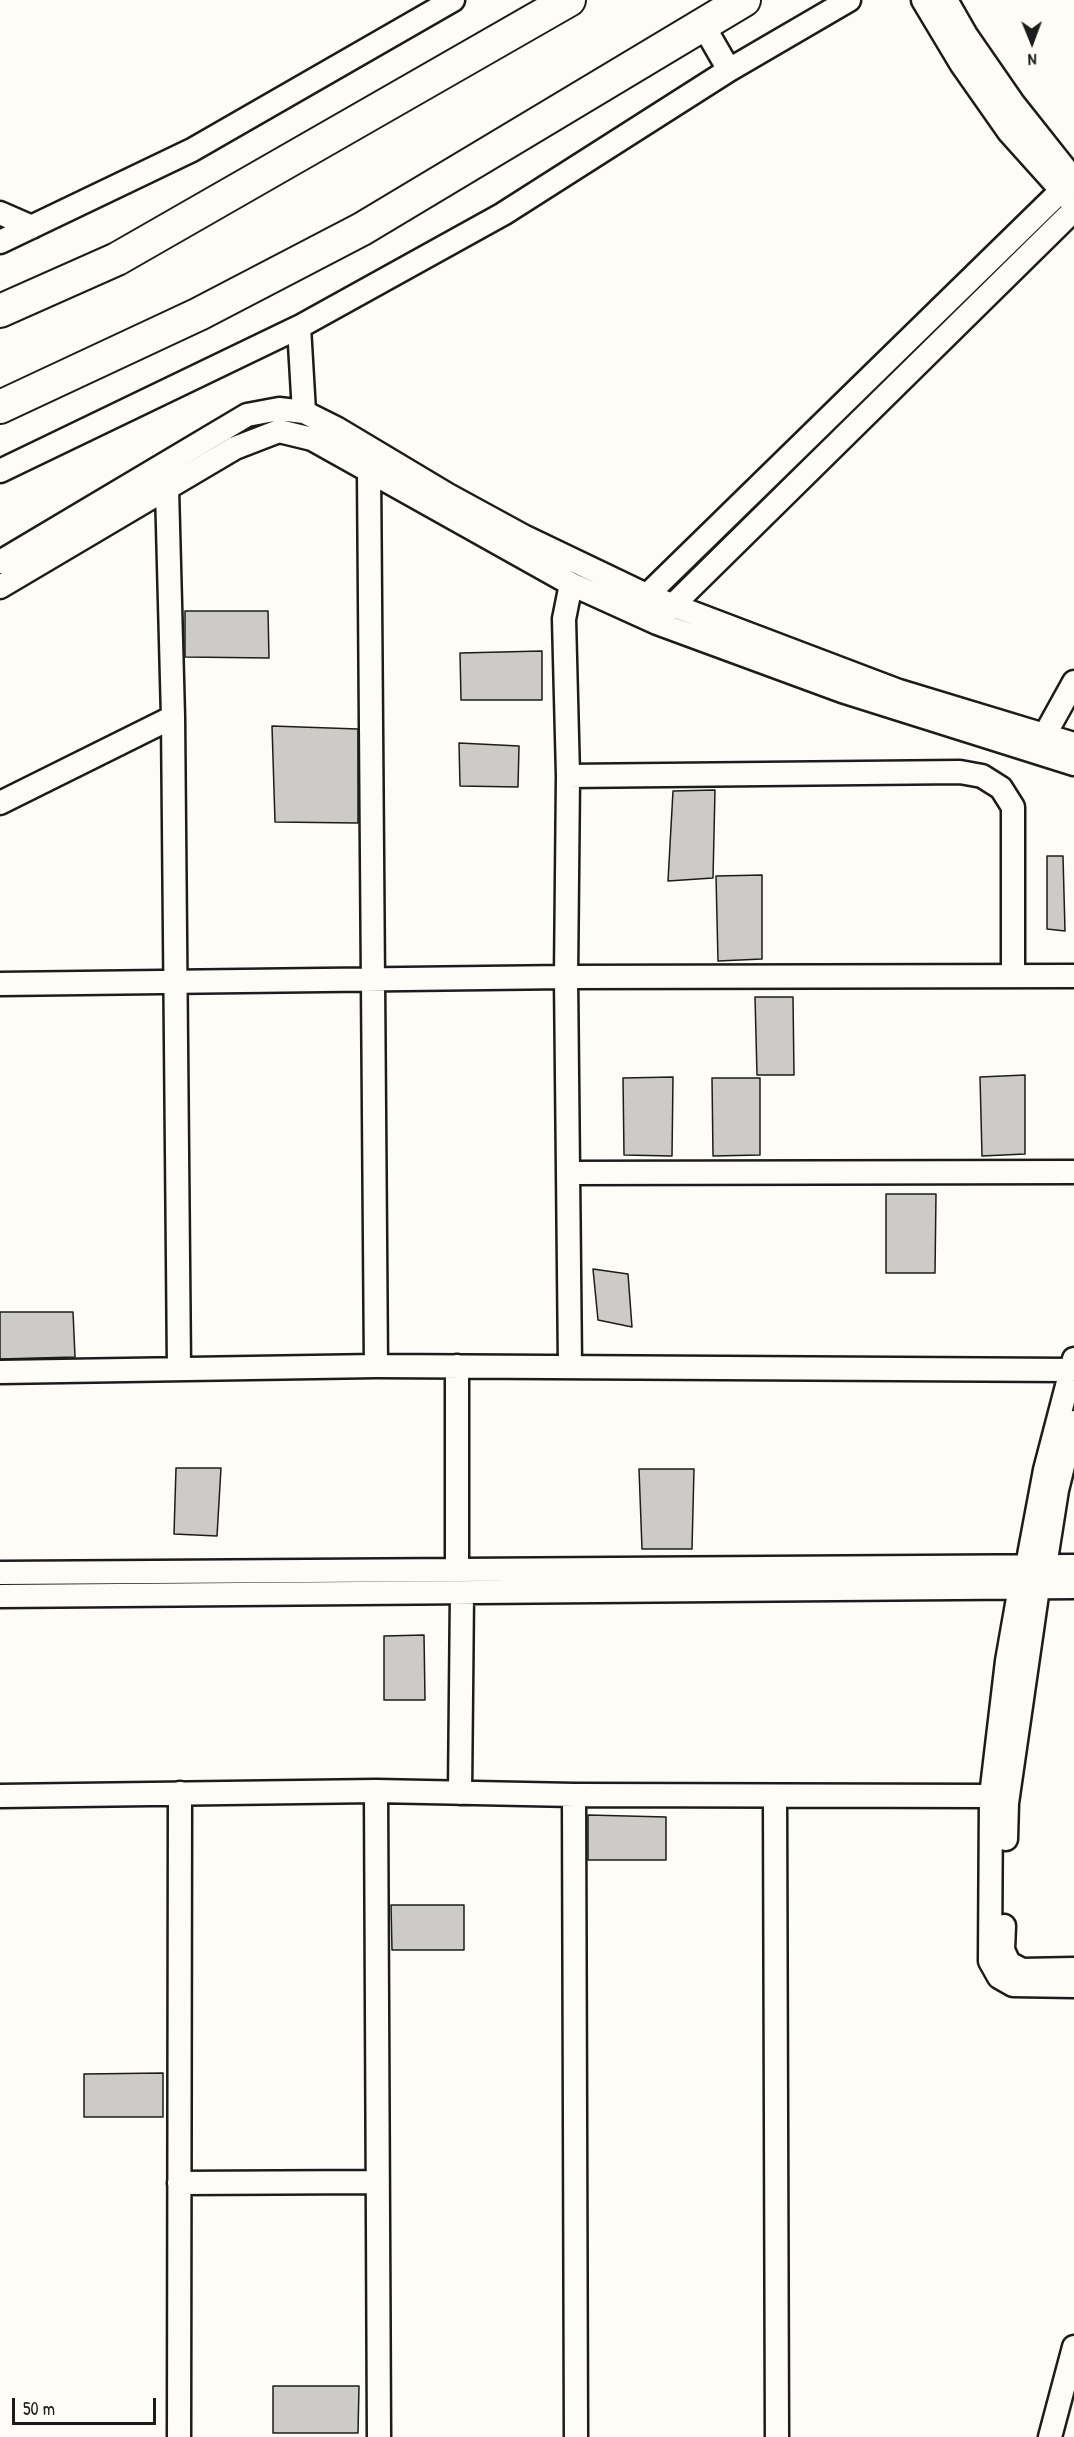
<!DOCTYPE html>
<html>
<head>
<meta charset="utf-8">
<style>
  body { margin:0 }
  #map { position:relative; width:1074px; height:2437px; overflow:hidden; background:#fdfcf7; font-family:"Patrick Hand",sans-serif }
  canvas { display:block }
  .north { position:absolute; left:1002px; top:12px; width:60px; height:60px; -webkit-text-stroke:4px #fdfcf7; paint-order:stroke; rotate:179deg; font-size:16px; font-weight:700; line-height:24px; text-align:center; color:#1c1c1c }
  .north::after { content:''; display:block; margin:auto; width:21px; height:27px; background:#1c1c1c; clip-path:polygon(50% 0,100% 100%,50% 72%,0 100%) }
  .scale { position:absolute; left:12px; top:2398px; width:144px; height:27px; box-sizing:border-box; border:3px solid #1c1c1c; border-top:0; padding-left:8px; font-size:18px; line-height:21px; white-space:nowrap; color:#1c1c1c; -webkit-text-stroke:4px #fdfcf7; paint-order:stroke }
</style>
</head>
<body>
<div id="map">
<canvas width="1074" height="2437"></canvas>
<div class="north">N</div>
<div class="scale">50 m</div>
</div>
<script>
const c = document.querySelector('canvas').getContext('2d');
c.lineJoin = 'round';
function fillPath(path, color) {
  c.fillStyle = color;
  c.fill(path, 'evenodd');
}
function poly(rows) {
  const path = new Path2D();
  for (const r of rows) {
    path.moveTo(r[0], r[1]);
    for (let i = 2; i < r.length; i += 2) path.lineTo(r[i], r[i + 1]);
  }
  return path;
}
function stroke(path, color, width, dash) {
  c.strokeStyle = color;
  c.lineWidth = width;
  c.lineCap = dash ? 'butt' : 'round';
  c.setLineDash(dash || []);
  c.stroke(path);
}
const building = poly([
  [185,611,268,611,269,658,185,657,185,611],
  [542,651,542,700,461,700,460,653,542,651],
  [272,726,358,729,358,823,275,822,272,726],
  [459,743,519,746,518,787,460,786,459,743],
  [715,790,713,878,668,881,673,791,715,790],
  [1047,856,1063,856,1065,931,1047,929,1047,856],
  [762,875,762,959,718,961,716,876,762,875],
  [755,997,793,997,794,1075,757,1075,755,997],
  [1025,1075,1025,1154,982,1156,980,1077,1025,1075],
  [673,1077,672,1156,624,1155,623,1078,673,1077],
  [712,1078,760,1078,760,1155,713,1156,712,1078],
  [886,1194,936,1194,935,1273,886,1273,886,1194],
  [593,1269,628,1274,632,1327,598,1320,593,1269],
  [0,1312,73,1312,75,1357,0,1359,0,1312],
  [176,1468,221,1468,217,1536,174,1534,176,1468],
  [639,1469,694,1469,692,1549,642,1549,639,1469],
  [424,1635,425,1700,384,1700,384,1636,424,1635],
  [588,1815,666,1817,666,1860,588,1860,588,1815],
  [391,1905,464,1905,464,1950,392,1950,391,1905],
  [163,2073,163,2117,84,2117,84,2074,163,2073],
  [273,2386,359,2386,358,2433,273,2433,273,2386]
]);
const street = poly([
  [923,0,962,65,1009,132,1071,201],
  [946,0,966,35,1013,103,1074,180],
  [703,25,729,70],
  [0,213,32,227],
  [0,242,192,150,453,0],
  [299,327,304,412],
  [0,471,299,327,503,214,729,70,849,0],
  [369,471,376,1366],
  [167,489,173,717,179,1368],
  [0,562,247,415,279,409,304,412,336,428,448,495,525,537,646,595,899,691,1074,744],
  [0,587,235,448,279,431,312,439,571,584,657,623,842,691,1074,764],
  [637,605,1073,179],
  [663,615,1074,210],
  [1038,747,1074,682],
  [568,776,960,772,982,776,1001,788,1013,807,1013,976],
  [0,803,173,717],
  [0,984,566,977,1074,976],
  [568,1173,1074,1172],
  [570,1367,566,977,568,776,564,619,571,584],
  [0,1372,376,1366,1070,1370],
  [1027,1566,1045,1470,1074,1359],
  [1045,1566,1057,1490,1074,1422],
  [457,1569,457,1366],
  [0,1573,1074,1566],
  [1020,1587,1007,1661,991,1796,990,1961,999,1977,1013,1985,1074,1986],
  [0,1596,1074,1587],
  [460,1793,462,1593],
  [574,1795,576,2437],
  [0,1796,376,1791],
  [775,1796,777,2437],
  [1006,1839,1007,1803,1038,1588],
  [1004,1926,1003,1950,1009,1963,1022,1970,1074,1969],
  [179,2183,376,2182],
  [179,2437,180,1793],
  [379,2437,376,1791,574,1795,991,1796],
  [1050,2437,1074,2347]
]);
const secondary = poly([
  [0,311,117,259,569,0],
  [0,407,199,314,362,229,744,0]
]);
fillPath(building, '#cccbc8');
stroke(building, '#1c1c1c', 1.5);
stroke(street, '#1c1c1c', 27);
stroke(secondary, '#1c1c1c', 36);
stroke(street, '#fdfcf7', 22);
stroke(secondary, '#fdfcf7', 32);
</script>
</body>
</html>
